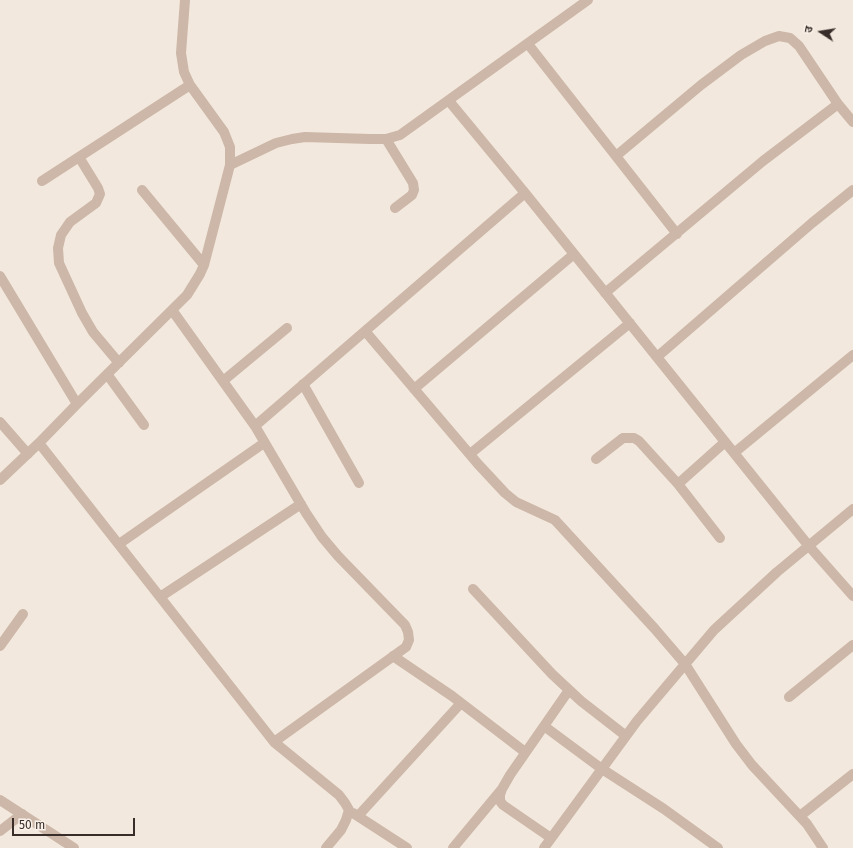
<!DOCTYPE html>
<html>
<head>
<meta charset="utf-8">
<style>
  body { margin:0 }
  #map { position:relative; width:853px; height:848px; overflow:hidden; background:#f3e8dd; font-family:"Fira Sans","Noto Sans Devanagari",sans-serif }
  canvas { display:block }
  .north { position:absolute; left:801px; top:12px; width:40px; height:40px; -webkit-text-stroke:3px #faf2ea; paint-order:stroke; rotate:282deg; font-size:11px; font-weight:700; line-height:16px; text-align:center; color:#382d29 }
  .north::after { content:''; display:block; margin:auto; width:14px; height:18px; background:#382d29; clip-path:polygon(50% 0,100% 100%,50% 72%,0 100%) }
  .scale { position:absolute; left:12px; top:818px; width:123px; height:18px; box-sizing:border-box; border:2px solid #382d29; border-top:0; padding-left:5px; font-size:12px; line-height:14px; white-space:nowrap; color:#382d29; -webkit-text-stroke:3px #faf2ea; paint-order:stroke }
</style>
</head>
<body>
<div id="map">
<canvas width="853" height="848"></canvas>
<div class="north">उ</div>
<div class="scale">50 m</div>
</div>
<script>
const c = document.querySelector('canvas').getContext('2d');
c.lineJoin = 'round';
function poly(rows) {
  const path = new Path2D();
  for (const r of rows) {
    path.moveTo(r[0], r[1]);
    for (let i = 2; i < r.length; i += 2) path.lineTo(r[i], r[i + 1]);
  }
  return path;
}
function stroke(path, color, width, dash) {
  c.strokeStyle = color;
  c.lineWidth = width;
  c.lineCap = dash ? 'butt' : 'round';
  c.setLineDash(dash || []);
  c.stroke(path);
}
const service = poly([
  [0,646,23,614]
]);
const minor = poly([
  [528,44,677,234],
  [449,101,525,193,808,545,853,596],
  [386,139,413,183,414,190,412,195,395,208],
  [616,156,701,85,741,55,765,41,779,36,790,38,799,46,838,104,853,122],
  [79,157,98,188,100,194,96,203,70,222,61,235,58,248,59,263,82,313,93,332,119,363],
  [230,165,276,143,292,139,305,137,370,139,386,139,400,135,588,0],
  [42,181,190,85],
  [142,190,204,265],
  [0,276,77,404],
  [605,293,763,161,838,104],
  [172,310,255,426,306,513,322,537,338,556,405,625,408,632,409,640,406,647,274,742],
  [365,331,478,464,505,493,516,502,555,520,655,629,685,664,736,744,752,765,807,824,823,848],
  [657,357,812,223,853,190],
  [107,374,144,425],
  [223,381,287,328],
  [303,384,359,483],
  [414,389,574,254],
  [0,422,28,454],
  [255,426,525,193],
  [39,443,274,742,339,795,345,803,349,810,346,820,341,830,326,848],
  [734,453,853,355],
  [470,454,630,323],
  [596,459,623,438,634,438,639,441,678,484,725,442],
  [0,480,39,443,77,404,187,295,200,274,204,265,230,165,230,147,224,132,190,85,184,72,181,53,185,0],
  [678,484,720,538],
  [119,544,264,443],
  [473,589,552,674,581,701,626,736],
  [160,597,301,504],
  [393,656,452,696,525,752],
  [789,697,853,645],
  [544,726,602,769,664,809,718,848],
  [353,813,407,848],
  [358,816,461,703],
  [800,816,853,774],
  [0,831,22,814],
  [551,838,503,805,500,801,500,795,502,789,510,775,569,690],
  [453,848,502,789],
  [544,848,637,721,714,630,777,572,853,509]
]);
const tertiary = poly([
  [0,800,74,848]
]);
stroke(service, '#ccb7a8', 10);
stroke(minor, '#ccb7a8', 10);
stroke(tertiary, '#ccb7a8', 10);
</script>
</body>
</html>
